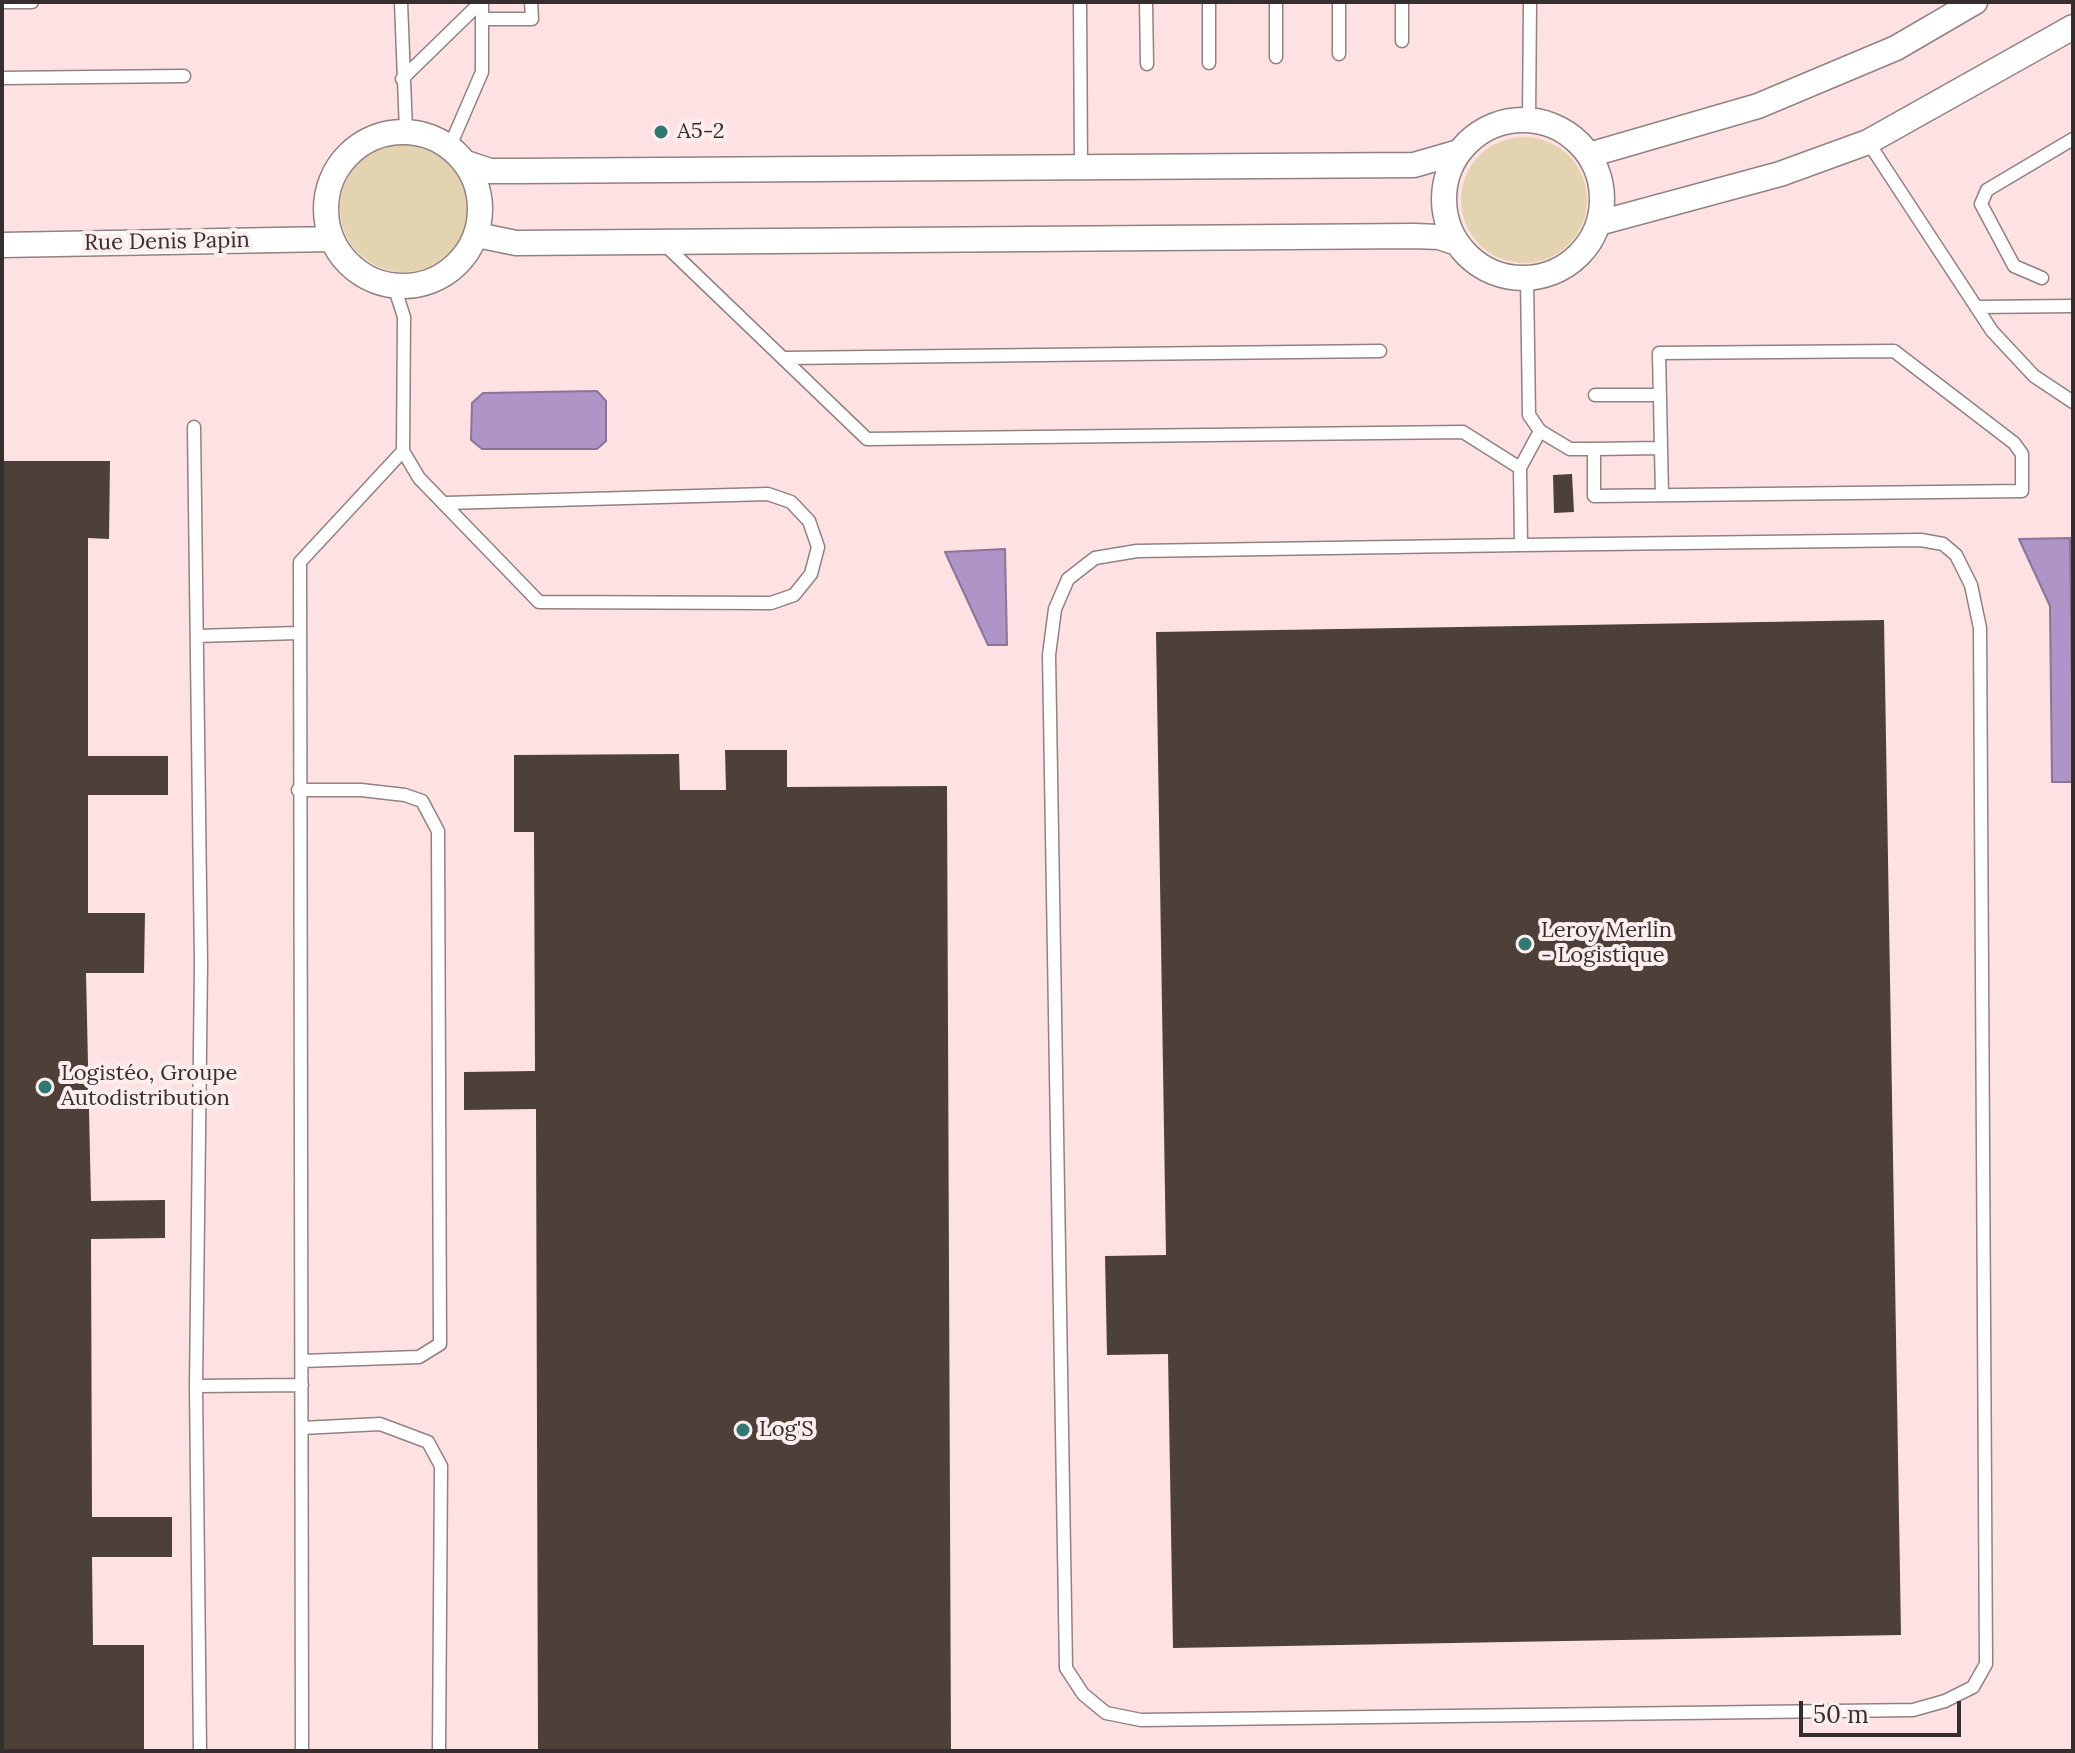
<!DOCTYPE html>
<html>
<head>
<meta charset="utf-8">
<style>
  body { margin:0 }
  #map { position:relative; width:2075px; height:1753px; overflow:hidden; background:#fdeeee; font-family:Lora,serif }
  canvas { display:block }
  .frame { position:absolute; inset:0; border:4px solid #352d2e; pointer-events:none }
  .scale { position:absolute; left:1799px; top:1701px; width:162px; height:36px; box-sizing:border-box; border:4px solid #352d2e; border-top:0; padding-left:10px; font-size:24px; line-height:28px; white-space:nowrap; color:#352d2e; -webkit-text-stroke:6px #fdeeee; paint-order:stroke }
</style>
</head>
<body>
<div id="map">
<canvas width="2075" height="1753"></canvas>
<div class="frame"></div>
<div class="scale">50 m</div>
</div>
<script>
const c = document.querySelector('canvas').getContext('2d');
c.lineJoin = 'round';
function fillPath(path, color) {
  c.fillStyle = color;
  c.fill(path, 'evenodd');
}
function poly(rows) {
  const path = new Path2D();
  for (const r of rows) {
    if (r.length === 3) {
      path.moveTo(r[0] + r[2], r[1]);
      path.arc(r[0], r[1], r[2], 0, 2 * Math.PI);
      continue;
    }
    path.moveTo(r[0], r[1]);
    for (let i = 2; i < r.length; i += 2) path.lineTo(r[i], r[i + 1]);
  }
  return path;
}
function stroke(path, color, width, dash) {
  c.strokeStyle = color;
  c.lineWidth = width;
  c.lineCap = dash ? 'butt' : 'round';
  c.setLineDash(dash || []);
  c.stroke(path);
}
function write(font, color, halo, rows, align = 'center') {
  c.font = font + ' Lora,serif';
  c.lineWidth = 8;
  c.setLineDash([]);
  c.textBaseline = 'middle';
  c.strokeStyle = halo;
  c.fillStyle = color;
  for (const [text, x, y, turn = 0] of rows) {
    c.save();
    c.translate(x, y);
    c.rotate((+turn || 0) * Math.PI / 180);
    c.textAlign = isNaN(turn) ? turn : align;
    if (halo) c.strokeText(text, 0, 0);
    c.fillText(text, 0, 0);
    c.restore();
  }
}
const built = poly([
  [2,2,2073,2,2073,1751,2,1751]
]);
const green = poly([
  [1524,200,63],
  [404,208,64]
]);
const water = poly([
  [597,391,606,401,606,441,597,449,482,449,471,440,472,403,483,393,597,391],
  [2070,538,2073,782,2052,782,2050,606,2019,539,2070,538],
  [1005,549,1007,645,988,645,945,552,1005,549]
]);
const building = poly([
  [2,461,110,461,109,539,88,538,88,756,168,756,168,795,88,795,88,913,145,913,144,973,86,973,91,1201,165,1200,165,1238,91,1239,92,1517,172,1517,172,1557,92,1557,93,1645,144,1645,144,1751,2,1751],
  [1572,474,1574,512,1554,513,1553,475],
  [1884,620,1901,1635,1173,1648,1168,1354,1107,1355,1105,1256,1166,1255,1156,632],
  [725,750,787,750,787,787,947,786,951,1751,538,1751,536,1109,464,1110,464,1072,535,1071,534,832,514,832,514,755,679,754,680,790,726,790]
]);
const service = poly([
  [2,2,32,2],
  [401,2,406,131],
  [1080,2,1081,169],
  [1146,2,1147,64],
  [1339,2,1339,54],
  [482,19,532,19,531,2],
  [1402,41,1402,2],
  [1276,57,1276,2],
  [1209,63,1209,2],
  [2,78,184,76],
  [402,79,481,2],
  [1529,120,1530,2],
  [1868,142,1992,331,2034,376,2073,402],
  [450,146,482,72,482,2],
  [663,243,867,439,1463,432,1520,468],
  [2042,278,2014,266,1981,204,1987,190,2073,139],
  [1976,307,2073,306],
  [786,358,1380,351],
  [1595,395,1660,395],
  [194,427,201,964,196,1386,200,1751],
  [1540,431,1570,449,1594,449,1594,496,2022,491,2022,454,2014,443,1894,351,1659,353,1662,495],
  [1594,449,1661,448],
  [403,451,419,478,539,602,771,603,794,595,811,574,818,547,809,521,791,502,768,494,446,503],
  [1521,545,1921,540,1943,544,1956,555,1971,585,1980,628,1986,1664,1973,1687,1945,1701,1913,1710,1141,1720,1106,1713,1083,1694,1066,1668,1049,655,1055,609,1068,579,1095,558,1137,551,1521,545,1520,468,1540,431,1529,415,1527,278],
  [197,636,298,633],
  [298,790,361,790,405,795,422,801,438,831,440,1344,419,1357,302,1361],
  [196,1386,302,1385],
  [302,1428,380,1424,428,1442,441,1466,439,1751],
  [302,1751,300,562,403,451,404,317,394,286]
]);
const minor = poly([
  [1523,199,79],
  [403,209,77],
  [1589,155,1758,106,1896,48,1975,2],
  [466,163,490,171,516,171,1414,165,1459,152],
  [1599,223,1780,174,1868,142,2073,27],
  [477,235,516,243,1414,236,1439,237,1457,243],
  [2,245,331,239]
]);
const markers = [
  [661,132,8,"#317872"],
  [1525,944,8,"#317872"],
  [45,1087,8,"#317872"],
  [743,1430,8,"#317872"]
];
const poiNames = [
  ["A5-2",677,132],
  ["Leroy Merlin",1541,931],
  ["- Logistique",1541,956],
  ["Logistéo, Groupe",61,1074],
  ["Autodistribution",61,1099],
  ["Log'S",759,1430]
];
const streetNames = [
  ["Rue Denis Papin",167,242,-1]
];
fillPath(built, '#fee2e3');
fillPath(green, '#e3d3b1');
fillPath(water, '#ae94c7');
stroke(water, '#8a7599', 2);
fillPath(building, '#4c4039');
stroke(service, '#918181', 15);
stroke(minor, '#918181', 27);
stroke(service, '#fff', 12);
stroke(minor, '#fff', 24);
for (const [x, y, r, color] of markers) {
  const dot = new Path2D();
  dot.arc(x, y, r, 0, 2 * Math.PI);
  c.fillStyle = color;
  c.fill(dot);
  stroke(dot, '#fdeeee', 3);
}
write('22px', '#352d2e', '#fdeeee', poiNames, 'left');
write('22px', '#352d2e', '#fdeeee', streetNames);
</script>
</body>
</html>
